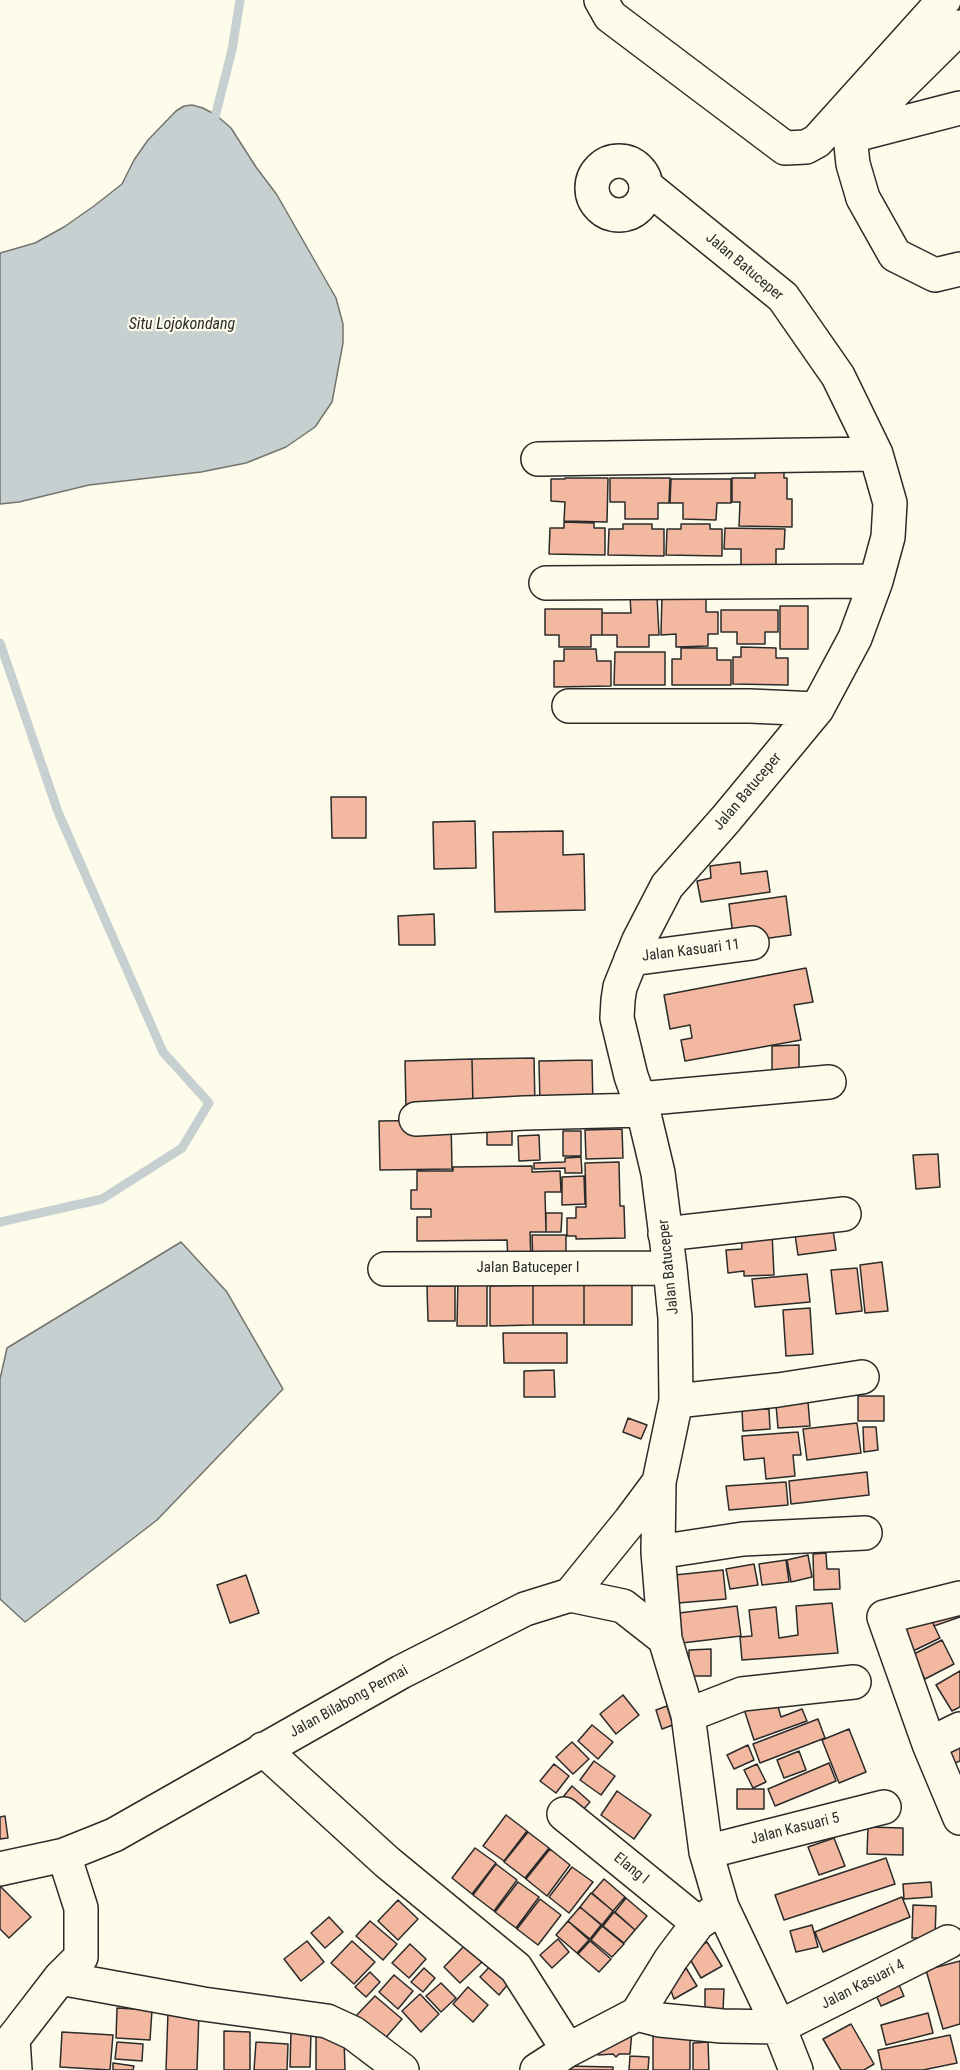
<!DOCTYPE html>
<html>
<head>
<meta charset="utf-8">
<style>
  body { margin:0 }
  canvas { display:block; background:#fdfbea }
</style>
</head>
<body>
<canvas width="960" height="2070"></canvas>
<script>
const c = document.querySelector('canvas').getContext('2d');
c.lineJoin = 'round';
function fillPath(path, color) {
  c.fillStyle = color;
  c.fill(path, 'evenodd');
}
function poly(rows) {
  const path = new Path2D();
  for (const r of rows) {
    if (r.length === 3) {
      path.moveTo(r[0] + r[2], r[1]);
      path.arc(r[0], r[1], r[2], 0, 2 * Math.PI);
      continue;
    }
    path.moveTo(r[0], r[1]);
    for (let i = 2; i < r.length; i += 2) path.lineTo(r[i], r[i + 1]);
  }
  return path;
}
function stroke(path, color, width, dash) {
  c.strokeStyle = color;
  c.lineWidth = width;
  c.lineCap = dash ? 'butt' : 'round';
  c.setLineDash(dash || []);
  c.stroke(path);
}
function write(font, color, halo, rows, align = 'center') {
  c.font = font + ' "Roboto Condensed",sans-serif';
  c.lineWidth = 4.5;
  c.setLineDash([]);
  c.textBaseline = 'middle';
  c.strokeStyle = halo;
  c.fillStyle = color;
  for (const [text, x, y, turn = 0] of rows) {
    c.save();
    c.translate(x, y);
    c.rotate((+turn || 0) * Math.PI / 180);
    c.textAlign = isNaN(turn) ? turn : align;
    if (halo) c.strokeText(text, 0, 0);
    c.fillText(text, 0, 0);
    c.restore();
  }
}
const water = poly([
  [192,105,203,108,216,115,231,128,256,167,277,195,336,298,343,324,343,343,332,402,315,427,286,447,246,463,201,472,89,485,19,502,0,504,0,253,35,243,64,227,94,206,122,184,134,160,148,140,176,111,184,106,192,105],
  [181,1242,227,1292,283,1389,157,1520,25,1622,0,1599,0,1379,7,1348,181,1242]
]);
const stream = poly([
  [213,125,232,50,240,0],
  [0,643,58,812,163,1052,209,1103,182,1148,102,1199,0,1222]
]);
const building = poly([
  [755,463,784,464,784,478,787,478,787,499,792,499,792,527,739,526,740,502,732,502,732,478,755,478,755,463],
  [565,478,608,478,607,522,564,521,565,502,551,501,551,479,565,479,565,478],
  [610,478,670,478,669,503,658,503,658,519,625,519,625,502,610,502,610,478],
  [671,479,731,479,731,503,717,503,716,520,683,519,683,503,670,503,671,479],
  [564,522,594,523,594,528,605,528,605,555,549,554,550,528,564,528,564,522],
  [623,524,652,524,652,529,664,529,664,556,608,555,609,529,623,529,623,524],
  [681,524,710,524,710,529,722,529,722,556,666,555,667,529,681,529,681,524],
  [725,528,785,529,784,549,776,549,776,569,741,568,741,549,724,549,725,528],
  [706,592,706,612,718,612,718,634,708,634,708,646,676,647,676,634,661,635,662,593,706,592],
  [630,596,657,596,659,635,649,635,649,647,617,647,617,635,602,635,602,613,631,613,630,596],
  [780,606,808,606,808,649,780,649,780,606],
  [545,609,602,609,602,635,591,635,591,647,559,647,559,635,545,635,545,609],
  [721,610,778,610,778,632,765,632,765,644,737,644,737,632,721,632,721,610],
  [741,647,776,648,776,658,788,658,788,685,733,684,733,657,741,657,741,647],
  [681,648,717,648,717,660,731,660,731,685,672,685,672,659,681,659,681,648],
  [564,649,596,649,597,661,611,661,611,686,554,687,554,661,564,661,564,649],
  [615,652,665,652,665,685,614,685,615,652],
  [331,797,366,797,366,838,332,838,331,797],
  [475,821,476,868,434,869,433,822,475,821],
  [563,831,563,855,584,854,585,910,495,912,493,832,563,831],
  [740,862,741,874,767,871,770,892,701,902,697,881,711,878,710,866,740,862],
  [786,896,791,935,734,943,729,904,786,896],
  [434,914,435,945,399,945,398,916,434,914],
  [806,968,813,1002,794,1005,801,1040,685,1061,681,1040,692,1038,690,1025,670,1029,664,995,806,968],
  [799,1045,799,1069,772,1070,772,1046,799,1045],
  [534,1058,535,1107,473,1108,472,1059,534,1058],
  [472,1059,473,1108,406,1109,405,1061,472,1059],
  [592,1060,593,1106,540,1107,539,1061,592,1060],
  [451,1120,452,1169,380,1170,379,1121,451,1120],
  [487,1123,512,1123,512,1145,487,1145,487,1123],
  [622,1129,623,1158,586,1159,585,1130,622,1129],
  [563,1131,581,1131,581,1156,563,1156,563,1131],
  [539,1135,540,1160,519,1161,518,1136,539,1135],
  [938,1154,940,1187,916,1189,913,1155,938,1154],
  [581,1157,582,1173,565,1173,565,1168,534,1169,534,1163,565,1162,565,1158,581,1157],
  [619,1162,620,1206,624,1206,625,1238,576,1239,576,1236,567,1236,567,1218,576,1218,576,1207,586,1207,585,1163,619,1162],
  [532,1166,532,1172,560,1171,561,1192,545,1192,546,1232,530,1232,531,1260,508,1260,507,1240,417,1241,417,1217,431,1217,431,1209,411,1209,411,1190,417,1190,417,1171,453,1171,453,1167,532,1166],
  [584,1176,585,1204,562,1205,562,1177,584,1176],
  [546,1213,562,1213,561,1232,546,1232,546,1213],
  [832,1223,836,1250,798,1255,794,1228,832,1223],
  [772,1233,774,1275,744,1276,744,1271,728,1273,726,1250,742,1249,741,1234,772,1233],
  [532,1235,566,1235,566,1263,533,1264,532,1235],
  [882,1262,888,1311,865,1313,860,1265,882,1262],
  [857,1268,862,1311,836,1314,831,1270,857,1268],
  [807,1274,810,1302,755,1307,752,1279,807,1274],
  [458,1275,487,1275,487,1326,457,1326,458,1275],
  [533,1285,584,1285,584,1325,533,1325,533,1285],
  [533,1285,533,1325,490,1326,490,1286,533,1285],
  [584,1285,632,1285,632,1325,584,1325,584,1285],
  [427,1286,455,1286,455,1321,428,1321,427,1286],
  [810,1308,813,1354,786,1356,783,1310,810,1308],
  [503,1333,567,1333,567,1363,504,1363,503,1333],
  [554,1370,555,1397,524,1397,524,1371,554,1370],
  [858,1396,884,1396,884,1421,858,1421,858,1396],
  [808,1402,810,1426,778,1428,776,1405,808,1402],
  [769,1409,770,1429,743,1431,742,1410,769,1409],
  [628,1418,647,1425,641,1439,623,1432,628,1418],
  [857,1423,861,1453,807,1460,803,1429,857,1423],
  [863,1427,876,1427,878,1450,864,1452,863,1427],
  [798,1432,801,1455,793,1455,795,1476,766,1479,764,1458,744,1460,742,1436,798,1432],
  [867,1472,869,1495,791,1504,789,1481,867,1472],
  [786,1482,788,1505,729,1510,726,1486,786,1482],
  [826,1553,827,1569,839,1569,840,1589,814,1590,813,1554,826,1553],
  [808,1555,812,1577,791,1582,787,1560,808,1555],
  [786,1560,789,1582,762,1585,759,1564,786,1560],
  [754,1564,758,1585,730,1589,726,1569,754,1564],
  [723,1570,726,1599,678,1603,675,1575,723,1570],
  [246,1575,259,1613,230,1623,217,1585,246,1575],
  [954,1601,960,1617,934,1626,929,1610,954,1601],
  [832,1603,838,1653,742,1660,740,1637,752,1636,749,1610,776,1607,779,1638,798,1635,796,1606,832,1603],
  [737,1606,741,1636,682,1643,679,1613,737,1606],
  [929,1615,940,1638,911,1652,900,1628,929,1615],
  [942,1640,954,1664,925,1679,912,1655,942,1640],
  [711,1649,711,1676,689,1676,689,1650,711,1649],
  [960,1671,960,1707,952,1711,936,1685,960,1671],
  [623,1695,639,1715,616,1734,600,1714,623,1695],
  [775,1696,781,1717,802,1709,807,1721,754,1740,743,1706,775,1696],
  [667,1706,673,1725,662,1729,656,1710,667,1706],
  [818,1719,825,1738,760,1763,753,1744,818,1719],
  [592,1725,613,1742,598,1759,578,1741,592,1725],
  [849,1729,866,1772,839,1783,822,1740,849,1729],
  [960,1736,960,1761,953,1764,943,1745,960,1736],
  [572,1742,589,1759,573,1774,556,1757,572,1742],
  [748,1745,754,1760,734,1769,727,1755,748,1745],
  [799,1751,806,1770,784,1778,777,1760,799,1751],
  [594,1761,615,1776,601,1795,580,1780,594,1761],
  [829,1763,836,1781,775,1806,768,1789,829,1763],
  [554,1764,569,1776,556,1793,540,1781,554,1764],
  [757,1764,766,1782,753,1788,744,1770,757,1764],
  [572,1786,590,1802,581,1812,563,1797,572,1786],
  [737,1789,764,1789,764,1809,737,1809,737,1789],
  [617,1791,651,1815,634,1839,601,1815,617,1791],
  [506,1815,527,1831,504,1861,483,1846,506,1815],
  [5,1816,8,1838,0,1839,0,1817,5,1816],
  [868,1827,903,1828,903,1855,867,1854,868,1827],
  [528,1832,549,1848,525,1878,504,1862,528,1832],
  [834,1838,845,1866,819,1875,808,1847,834,1838],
  [475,1848,496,1863,472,1894,452,1878,475,1848],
  [550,1849,570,1865,547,1896,526,1879,550,1849],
  [886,1858,895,1884,784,1920,775,1895,886,1858],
  [496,1864,517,1880,494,1911,473,1895,496,1864],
  [572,1867,593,1882,569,1913,549,1897,572,1867],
  [604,1879,625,1897,613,1911,592,1893,604,1879],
  [518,1882,539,1897,516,1928,495,1912,518,1882],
  [931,1882,932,1897,904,1899,903,1884,931,1882],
  [0,1886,31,1917,9,1938,0,1929,0,1886],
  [591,1893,613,1911,602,1925,580,1907,591,1893],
  [902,1897,910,1917,823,1952,815,1932,902,1897],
  [626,1898,647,1916,635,1930,615,1912,626,1898],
  [540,1899,561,1915,538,1945,517,1929,540,1899],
  [398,1900,418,1919,398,1940,378,1921,398,1900],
  [913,1905,936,1906,935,1938,912,1938,913,1905],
  [580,1907,601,1925,590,1939,568,1921,580,1907],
  [614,1912,635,1930,624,1943,603,1926,614,1912],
  [329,1917,343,1932,325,1948,311,1933,329,1917],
  [370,1921,397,1944,383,1960,356,1936,370,1921],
  [568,1921,589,1940,577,1953,556,1935,568,1921],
  [812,1925,818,1947,796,1952,790,1931,812,1925],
  [602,1926,624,1944,612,1957,591,1940,602,1926],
  [558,1939,569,1952,552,1968,540,1955,558,1939],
  [307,1941,324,1962,301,1981,284,1959,307,1941],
  [352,1941,375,1962,354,1984,331,1963,352,1941],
  [590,1941,611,1959,599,1972,578,1954,590,1941],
  [707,1942,722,1966,701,1978,687,1954,707,1942],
  [467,1943,483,1961,460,1983,444,1967,467,1943],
  [410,1944,426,1959,409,1978,392,1963,410,1944],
  [495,1961,514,1977,499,1995,480,1977,495,1961],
  [960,1961,960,2024,943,2029,926,1970,960,1961],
  [424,1968,435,1978,423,1992,411,1982,424,1968],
  [686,1968,697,1986,674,1999,670,1988,686,1968],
  [370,1972,380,1982,366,1997,355,1987,370,1972],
  [894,1974,904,1996,881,2006,871,1984,894,1974],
  [394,1975,413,1991,398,2009,379,1992,394,1975],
  [441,1983,456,1998,441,2012,426,1996,441,1983],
  [468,1987,488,2005,473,2022,453,2004,468,1987],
  [705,1989,724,1989,723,2011,705,2011,705,1989],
  [420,1994,439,2014,421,2032,402,2011,420,1994],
  [375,1996,402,2019,382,2042,354,2018,375,1996],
  [117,2008,152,2010,150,2040,116,2038,117,2008],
  [168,2012,199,2013,197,2070,166,2070,168,2012],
  [928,2013,933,2033,886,2045,881,2025,928,2013],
  [851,2024,874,2064,864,2070,841,2070,823,2039,851,2024],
  [224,2031,250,2032,250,2070,224,2070,224,2031],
  [632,2031,630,2054,619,2054,616,2057,613,2054,598,2055,597,2042,632,2031],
  [62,2032,113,2035,110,2070,60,2067,62,2032],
  [291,2032,311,2032,310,2067,290,2067,291,2032],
  [316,2033,344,2037,345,2070,316,2070,316,2033],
  [653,2035,690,2036,690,2070,653,2070,653,2035],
  [950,2035,957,2063,923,2070,882,2070,878,2050,950,2035],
  [117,2042,143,2044,142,2061,115,2059,117,2042],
  [256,2042,288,2044,287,2070,254,2070,256,2042],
  [708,2042,709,2070,693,2070,693,2043,708,2042],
  [630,2056,649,2057,648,2070,629,2070,630,2056],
  [113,2063,134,2066,133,2070,113,2070,113,2063],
  [567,2066,613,2067,613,2070,567,2070,567,2066]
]);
const minor = poly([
  [601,0,610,16,785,148,806,147,817,141,944,0],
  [960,27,850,136,853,164,863,198,895,255,935,275,960,269],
  [851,136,960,108],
  [619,188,27],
  [646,186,783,297,838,376,876,454,890,503,888,537,876,581,855,638,817,709,726,819,667,886,639,940,620,987,618,1000,617,1018,631,1076,643,1110,658,1173,670,1268,675,1318,676,1401,659,1482,658,1552,665,1639,688,1715,706,1852,722,1907,779,2027,796,2070],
  [538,459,876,454],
  [546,583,876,581],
  [569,706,750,706,817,709],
  [631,959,752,943],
  [639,1099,829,1082],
  [416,1119,524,1113,643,1110],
  [665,1234,844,1214],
  [385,1269,670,1268],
  [676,1401,778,1390,862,1377],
  [658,1552,743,1539,865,1533],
  [570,1595,623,1606,665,1639],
  [960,1598,884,1617,929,1744,960,1818],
  [688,1715,742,1694,854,1682],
  [929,1744,960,1729],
  [263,1749,387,1862,516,1968,568,2050],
  [564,1814,698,1923],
  [706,1852,884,1807],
  [0,1869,64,1855,114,1835,401,1672,525,1609,570,1595,630,1521,659,1482],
  [60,1978,203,2004,327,2021,353,2033,402,2070],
  [637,2014,660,2020,722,2026,779,2027,948,1942],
  [15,2070,13,2039,60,1978,81,1957,81,1908,64,1855],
  [537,2070,568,2050,637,2014,671,1959,698,1923,722,1907]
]);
const streetNames = [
  ["Jalan Batuceper",744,267,40],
  ["Jalan Batuceper",748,792,-50],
  ["Jalan Kasuari 11",691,951,-7],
  ["Jalan Batuceper",669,1267,-96],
  ["Jalan Batuceper I",528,1268],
  ["Jalan Bilabong Permai",349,1702,-29],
  ["Jalan Kasuari 5",795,1829,-14],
  ["Elang I",631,1869,39],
  ["Jalan Kasuari 4",863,1985,-27]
];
const waterNames = [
  ["Situ Lojokondang",182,325]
];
fillPath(water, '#c7d0d0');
stroke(water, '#74746e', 1.5);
stroke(stream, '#c7d0d0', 9);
fillPath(building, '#f2b8a0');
stroke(building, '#2b2b2b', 1.5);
stroke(minor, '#2b2b2b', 36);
stroke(minor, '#fdfbea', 33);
write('15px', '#2b2b2b', '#fdfbea', streetNames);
write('italic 16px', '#2b2b2b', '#fdfbea', waterNames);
</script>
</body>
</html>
